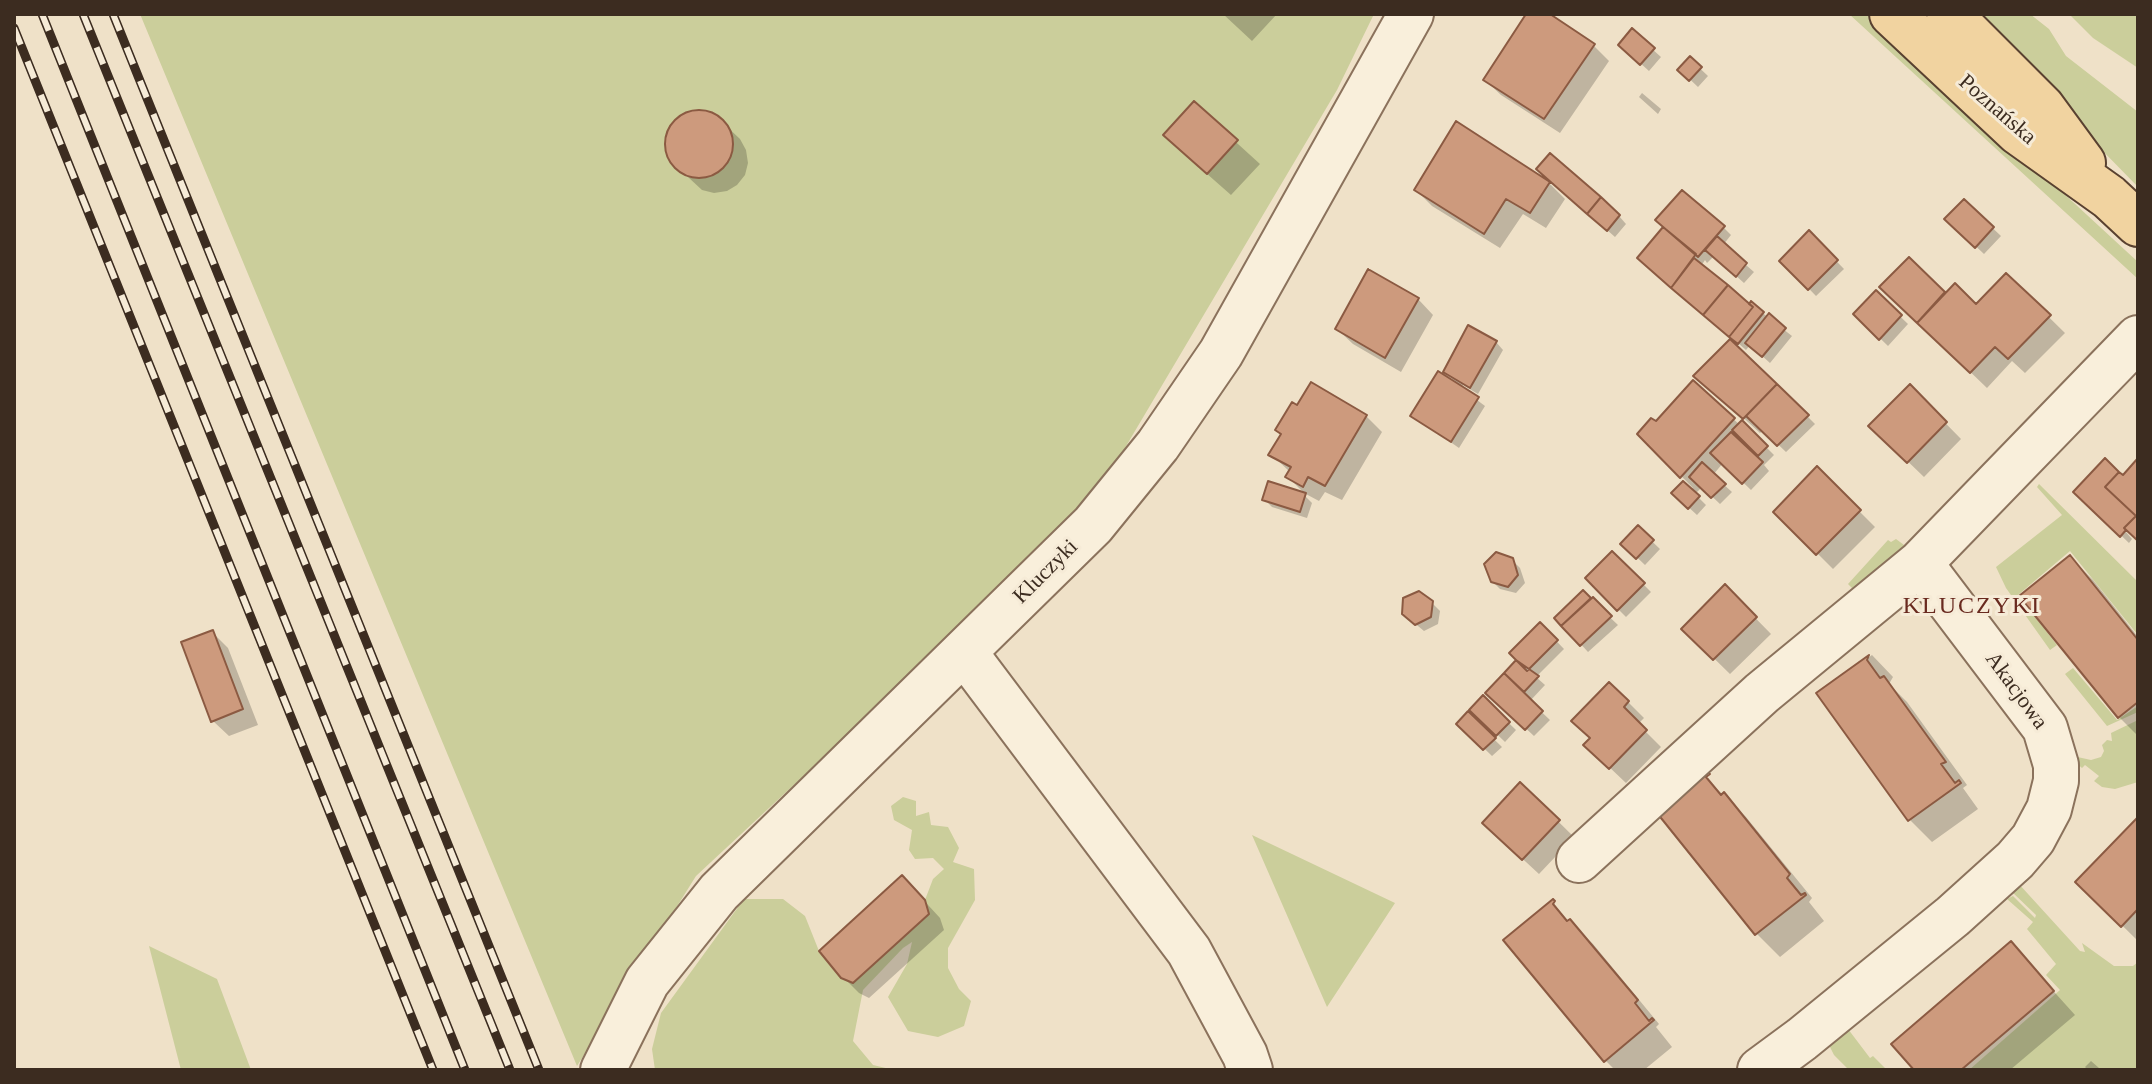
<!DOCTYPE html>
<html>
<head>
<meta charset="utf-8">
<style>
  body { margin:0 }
  #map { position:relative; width:2152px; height:1084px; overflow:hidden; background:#efe1c8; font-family:Georgia,serif }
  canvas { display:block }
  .frame { position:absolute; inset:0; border:16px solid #3c2c20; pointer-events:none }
</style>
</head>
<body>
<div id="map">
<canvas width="2152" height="1084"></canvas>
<div class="frame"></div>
</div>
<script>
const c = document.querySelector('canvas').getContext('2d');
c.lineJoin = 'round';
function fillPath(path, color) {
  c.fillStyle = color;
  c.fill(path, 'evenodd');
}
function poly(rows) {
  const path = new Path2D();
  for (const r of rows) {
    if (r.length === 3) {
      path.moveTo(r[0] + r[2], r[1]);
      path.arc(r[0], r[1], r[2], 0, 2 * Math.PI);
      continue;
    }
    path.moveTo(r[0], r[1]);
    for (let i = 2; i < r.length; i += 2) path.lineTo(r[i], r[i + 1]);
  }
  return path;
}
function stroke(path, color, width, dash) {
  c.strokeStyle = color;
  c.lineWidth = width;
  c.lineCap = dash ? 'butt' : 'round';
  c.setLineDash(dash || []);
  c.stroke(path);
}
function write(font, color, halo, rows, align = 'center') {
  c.font = font + ' Georgia,serif';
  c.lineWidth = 6;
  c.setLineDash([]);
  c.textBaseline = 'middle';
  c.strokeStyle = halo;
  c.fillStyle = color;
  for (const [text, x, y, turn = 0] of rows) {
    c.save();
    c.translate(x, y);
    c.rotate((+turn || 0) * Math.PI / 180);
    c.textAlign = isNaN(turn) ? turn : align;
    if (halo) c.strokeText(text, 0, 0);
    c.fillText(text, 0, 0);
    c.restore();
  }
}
const green = poly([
  [140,14,1374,14,1337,90,1087,512,696,876,577,1066],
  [1849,14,1869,14,2138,262,2138,279],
  [1969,14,2030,14,2049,29,2066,56,2138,112,2138,187],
  [2069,14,2138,14,2138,68,2093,38],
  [2039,484,2138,582,2137,634,2070,551,2018,595,2057,645,2050,650,2006,588,1996,567,2062,515,2037,487],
  [1896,539,1912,551,1857,593,1848,584,1888,540,1891,542],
  [2073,668,2117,720,2138,706,2138,712,2107,726,2065,674],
  [2138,720,2138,782,2115,789,2102,787,2094,781,2099,776,2085,765,2082,768,2074,761,2073,756,2091,760,2101,757,2104,751,2102,745,2107,740,2112,741,2111,733],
  [903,797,916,801,916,816,929,812,931,825,948,827,959,848,953,862,974,869,975,900,948,948,948,968,959,989,971,1001,964,1026,938,1037,908,1031,888,997,907,964,912,942,903,948,863,990,853,1041,873,1065,894,1070,655,1070,652,1049,661,1013,744,899,783,899,805,916,819,951,840,977,853,983,929,914,925,900,933,879,944,869,933,858,915,859,909,850,912,830,894,820,891,806],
  [1252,835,1395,903,1327,1007],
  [2018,883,2080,951,2085,952,2082,943,2114,966,2133,966,2138,962,2138,1070,1969,1070,2060,990,2046,975,2056,964,2027,929,2033,922,2007,899,2013,896,2035,918,2036,915,2010,890],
  [149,946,217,979,251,1070,181,1070],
  [1848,1029,1870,1058,1873,1056,1887,1070,1849,1070,1834,1055,1829,1045]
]);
const shadow = poly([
  [1223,14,1277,14,1252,41],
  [1528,14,1547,14,1593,45,1609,61,1560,133,1501,95,1485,80],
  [1632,31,1661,57,1649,71,1628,52],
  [1690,59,1708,76,1698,87,1680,70],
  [1642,93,1661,109,1658,114,1639,97],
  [1194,104,1260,164,1231,195,1189,158],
  [701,112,713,115,723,123,740,139,746,150,748,163,745,175,737,185,727,191,714,193,702,190,675,165,669,154,667,142,670,130,678,120,689,114],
  [1457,124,1551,185,1565,199,1546,228,1523,214,1500,248,1432,206,1416,190],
  [1546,176,1619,216,1626,224,1615,237],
  [1964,201,2001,236,1984,254,1947,219],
  [1723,227,1731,235,1723,245,1754,272,1744,283,1714,256,1707,263,1705,260,1701,266,1749,307,1751,304,1792,336,1770,363,1750,345,1746,350,1640,258,1666,228],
  [1809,233,1844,269,1816,296,1782,261],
  [1909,259,1946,295,1976,307,2006,275,2065,333,2025,373,2012,361,1987,388,1882,287],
  [1876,293,1908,324,1888,346,1855,314],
  [1418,299,1433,315,1401,372,1353,344,1337,329],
  [1496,342,1503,350,1478,394,1463,385,1461,388,1485,406,1459,448,1413,416,1457,383,1445,372],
  [1696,376,1776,385,1815,424,1786,452,1763,430,1760,433,1724,400,1722,402],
  [1693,383,1740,425,1742,423,1774,455,1764,465,1769,471,1751,490,1723,463,1713,475,1732,492,1720,504,1702,487,1695,494,1706,505,1697,515,1673,493,1693,488,1640,434,1656,424],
  [1910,387,1961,439,1924,477,1871,426],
  [1298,407,1366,416,1382,432,1342,500,1325,492,1319,501,1304,493,1288,477,1290,472,1271,454],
  [2138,461,2138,539,2128,529,2125,531,2132,539,2129,543,2076,492,2123,478],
  [1817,469,1875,527,1833,569,1776,512],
  [1304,495,1312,503,1307,518,1272,507,1264,499],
  [1638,528,1660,549,1645,565,1623,544],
  [1612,553,1651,592,1626,617,1587,578],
  [2070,557,2093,580,2138,637,2138,736,2119,717,2022,596],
  [1512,560,1520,568,1525,583,1516,593,1500,589,1492,581],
  [1725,587,1771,634,1730,674,1684,629],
  [1583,592,1618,625,1588,652,1557,618],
  [1432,603,1440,611,1438,624,1424,631,1412,621],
  [1540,624,1564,649,1536,677,1545,685,1530,701,1550,720,1534,736,1488,693,1519,660],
  [212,632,228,648,258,725,229,736,213,721],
  [1872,655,1893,677,1889,684,1907,702,1967,785,1963,788,1978,809,1932,842,1909,819,1819,693],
  [1483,698,1516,730,1505,742,1472,710],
  [1628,702,1644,718,1638,724,1661,747,1626,783,1586,745],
  [1468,714,1502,747,1492,756,1459,724],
  [1704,777,1746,817,1812,898,1809,902,1824,921,1780,957,1757,934,1659,813],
  [1520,784,1574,837,1539,874,1500,838],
  [2138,820,2138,941,2078,882],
  [917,893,940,918,944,930,869,998,859,993,842,976],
  [1570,922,1593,944,1659,1024,1656,1027,1672,1047,1644,1070,1615,1070,1605,1060],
  [2011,944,2075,1015,2010,1070,1916,1070],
  [2091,1061,2099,1068,2100,1070,2088,1070,2085,1067]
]);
const building = poly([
  [1526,14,1550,14,1595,44,1544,119,1483,80,1526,14],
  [1632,28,1655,48,1640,65,1618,45,1632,28],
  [1690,56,1702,67,1689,81,1677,70,1690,56],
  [1194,101,1238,140,1207,174,1163,135,1194,101],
  [699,144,34],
  [1456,121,1550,182,1530,213,1506,199,1484,234,1414,190,1456,121],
  [1550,153,1601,197,1587,214,1536,169,1550,153],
  [1682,190,1725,226,1698,257,1655,220,1682,190],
  [1601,197,1620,215,1607,231,1587,214,1601,197],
  [1964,199,1994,227,1975,248,1944,219,1964,199],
  [1663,227,1696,254,1671,288,1637,258,1663,227],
  [1809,230,1838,260,1808,290,1779,261,1809,230],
  [1717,236,1747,263,1736,277,1705,250,1717,236],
  [1909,257,1945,292,1917,323,1879,287,1909,257],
  [1694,258,1728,285,1703,315,1671,288,1694,258],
  [1368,269,1419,298,1385,358,1335,329,1368,269],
  [2006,273,2051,315,2008,359,1995,347,1970,373,1917,323,1955,283,1976,304,2006,273],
  [1728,285,1753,307,1729,337,1703,315,1728,285],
  [1876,290,1902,315,1879,340,1853,314,1876,290],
  [1751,301,1764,312,1738,344,1729,337,1753,307,1749,304,1751,301],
  [1769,313,1786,328,1762,357,1745,343,1769,313],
  [1468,325,1497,341,1470,388,1443,372,1468,325],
  [1730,339,1777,384,1743,419,1693,376,1730,339],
  [1438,371,1479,397,1451,442,1410,416,1438,371],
  [1693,380,1735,418,1680,478,1637,434,1651,418,1656,421,1693,380],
  [1311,382,1367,415,1325,486,1308,477,1303,487,1285,477,1291,467,1268,455,1281,434,1275,430,1292,402,1297,405,1311,382],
  [1777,384,1809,415,1777,446,1746,416,1777,384],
  [1910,384,1947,422,1907,463,1868,426,1910,384],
  [1742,420,1768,446,1758,456,1732,430,1742,420],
  [1731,432,1763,462,1742,484,1710,453,1731,432],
  [2105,458,2119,472,2105,487,2136,516,2124,528,2126,530,2120,537,2073,492,2105,458],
  [2138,458,2138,541,2124,528,2136,516,2105,487,2119,472,2123,475,2138,458],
  [1702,462,1726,484,1711,498,1689,477,1702,462],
  [1817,466,1861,510,1816,555,1773,512,1817,466],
  [1268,481,1306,493,1300,512,1262,500,1268,481],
  [1683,481,1700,496,1688,509,1671,493,1683,481],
  [1638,525,1654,540,1636,559,1620,544,1638,525],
  [1612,551,1645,583,1617,611,1585,578,1612,551],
  [1496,552,1513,558,1518,575,1508,587,1491,582,1484,564,1496,552],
  [2070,555,2138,640,2138,702,2118,718,2019,596,2070,555],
  [1725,584,1757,617,1713,660,1681,629,1725,584],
  [1583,590,1591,598,1561,626,1554,618,1583,590],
  [1419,591,1433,601,1431,617,1415,625,1402,614,1403,598,1419,591],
  [1593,597,1612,616,1580,646,1561,626,1593,597],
  [1540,622,1558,640,1527,671,1509,653,1540,622],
  [213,630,243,709,211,722,181,642,213,630],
  [1869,655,1867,660,1880,678,1884,676,1946,762,1941,764,1955,783,1959,780,1961,783,1908,821,1816,693,1869,655],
  [1516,660,1539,676,1524,692,1504,673,1516,660],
  [1504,673,1543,711,1525,730,1485,693,1504,673],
  [1609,682,1629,701,1624,707,1647,730,1609,769,1583,745,1590,738,1571,721,1609,682],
  [1483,695,1510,722,1496,736,1469,710,1483,695],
  [1468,711,1496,738,1483,750,1456,724,1468,711],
  [1707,772,1710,774,1706,777,1721,795,1724,792,1790,874,1787,878,1801,895,1805,893,1806,895,1755,935,1657,813,1707,772],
  [1520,782,1560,820,1522,860,1482,823,1520,782],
  [2138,817,2138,909,2121,927,2075,882,2138,817],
  [902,875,925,900,929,914,853,983,841,978,819,951,902,875],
  [1553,899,1555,901,1553,904,1567,921,1570,919,1638,1000,1635,1003,1649,1021,1652,1018,1654,1020,1604,1062,1503,940,1553,899],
  [2011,941,2054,991,1961,1070,1914,1070,1891,1044,2011,941]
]);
const minor = poly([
  [965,653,1189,951,1245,1055,1250,1070],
  [1579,860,1762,693,1920,563,2138,338],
  [603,1070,647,982,719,892,1093,525,1158,445,1221,353,1411,14],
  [1760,1070,1802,1039,1953,916,2015,860,2033,839,2049,809,2056,781,2056,765,2045,728,1920,563]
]);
const major = poly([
  [1892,14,2018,132,2109,197,2138,224],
  [1949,14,2042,107,2083,163]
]);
const rail = poly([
  [42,14,465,1070],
  [83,14,510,1070],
  [113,14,539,1070],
  [14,28,433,1070]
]);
const streetNames = [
  ["Poznańska",1997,110,41],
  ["Kluczyki",1046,572,-45],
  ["Akacjowa",2016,691,54]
];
const neighbourhoodNames = [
  ["KLUCZYKI",1972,607]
];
fillPath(green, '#cbce9b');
fillPath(shadow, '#0003');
fillPath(building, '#cd9a7d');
stroke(building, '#8b5a42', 2);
stroke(minor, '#8b725c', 48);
stroke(major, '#594130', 48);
stroke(minor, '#f9efdb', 44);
stroke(major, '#f1d3a0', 44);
stroke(rail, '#3c2c20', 9);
stroke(rail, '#f6ebd7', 6, [18]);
write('22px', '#3c2c20', '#f6ebd7', streetNames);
c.letterSpacing = '2px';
write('24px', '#692a1f', '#f6ebd7', neighbourhoodNames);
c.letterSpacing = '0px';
</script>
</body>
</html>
